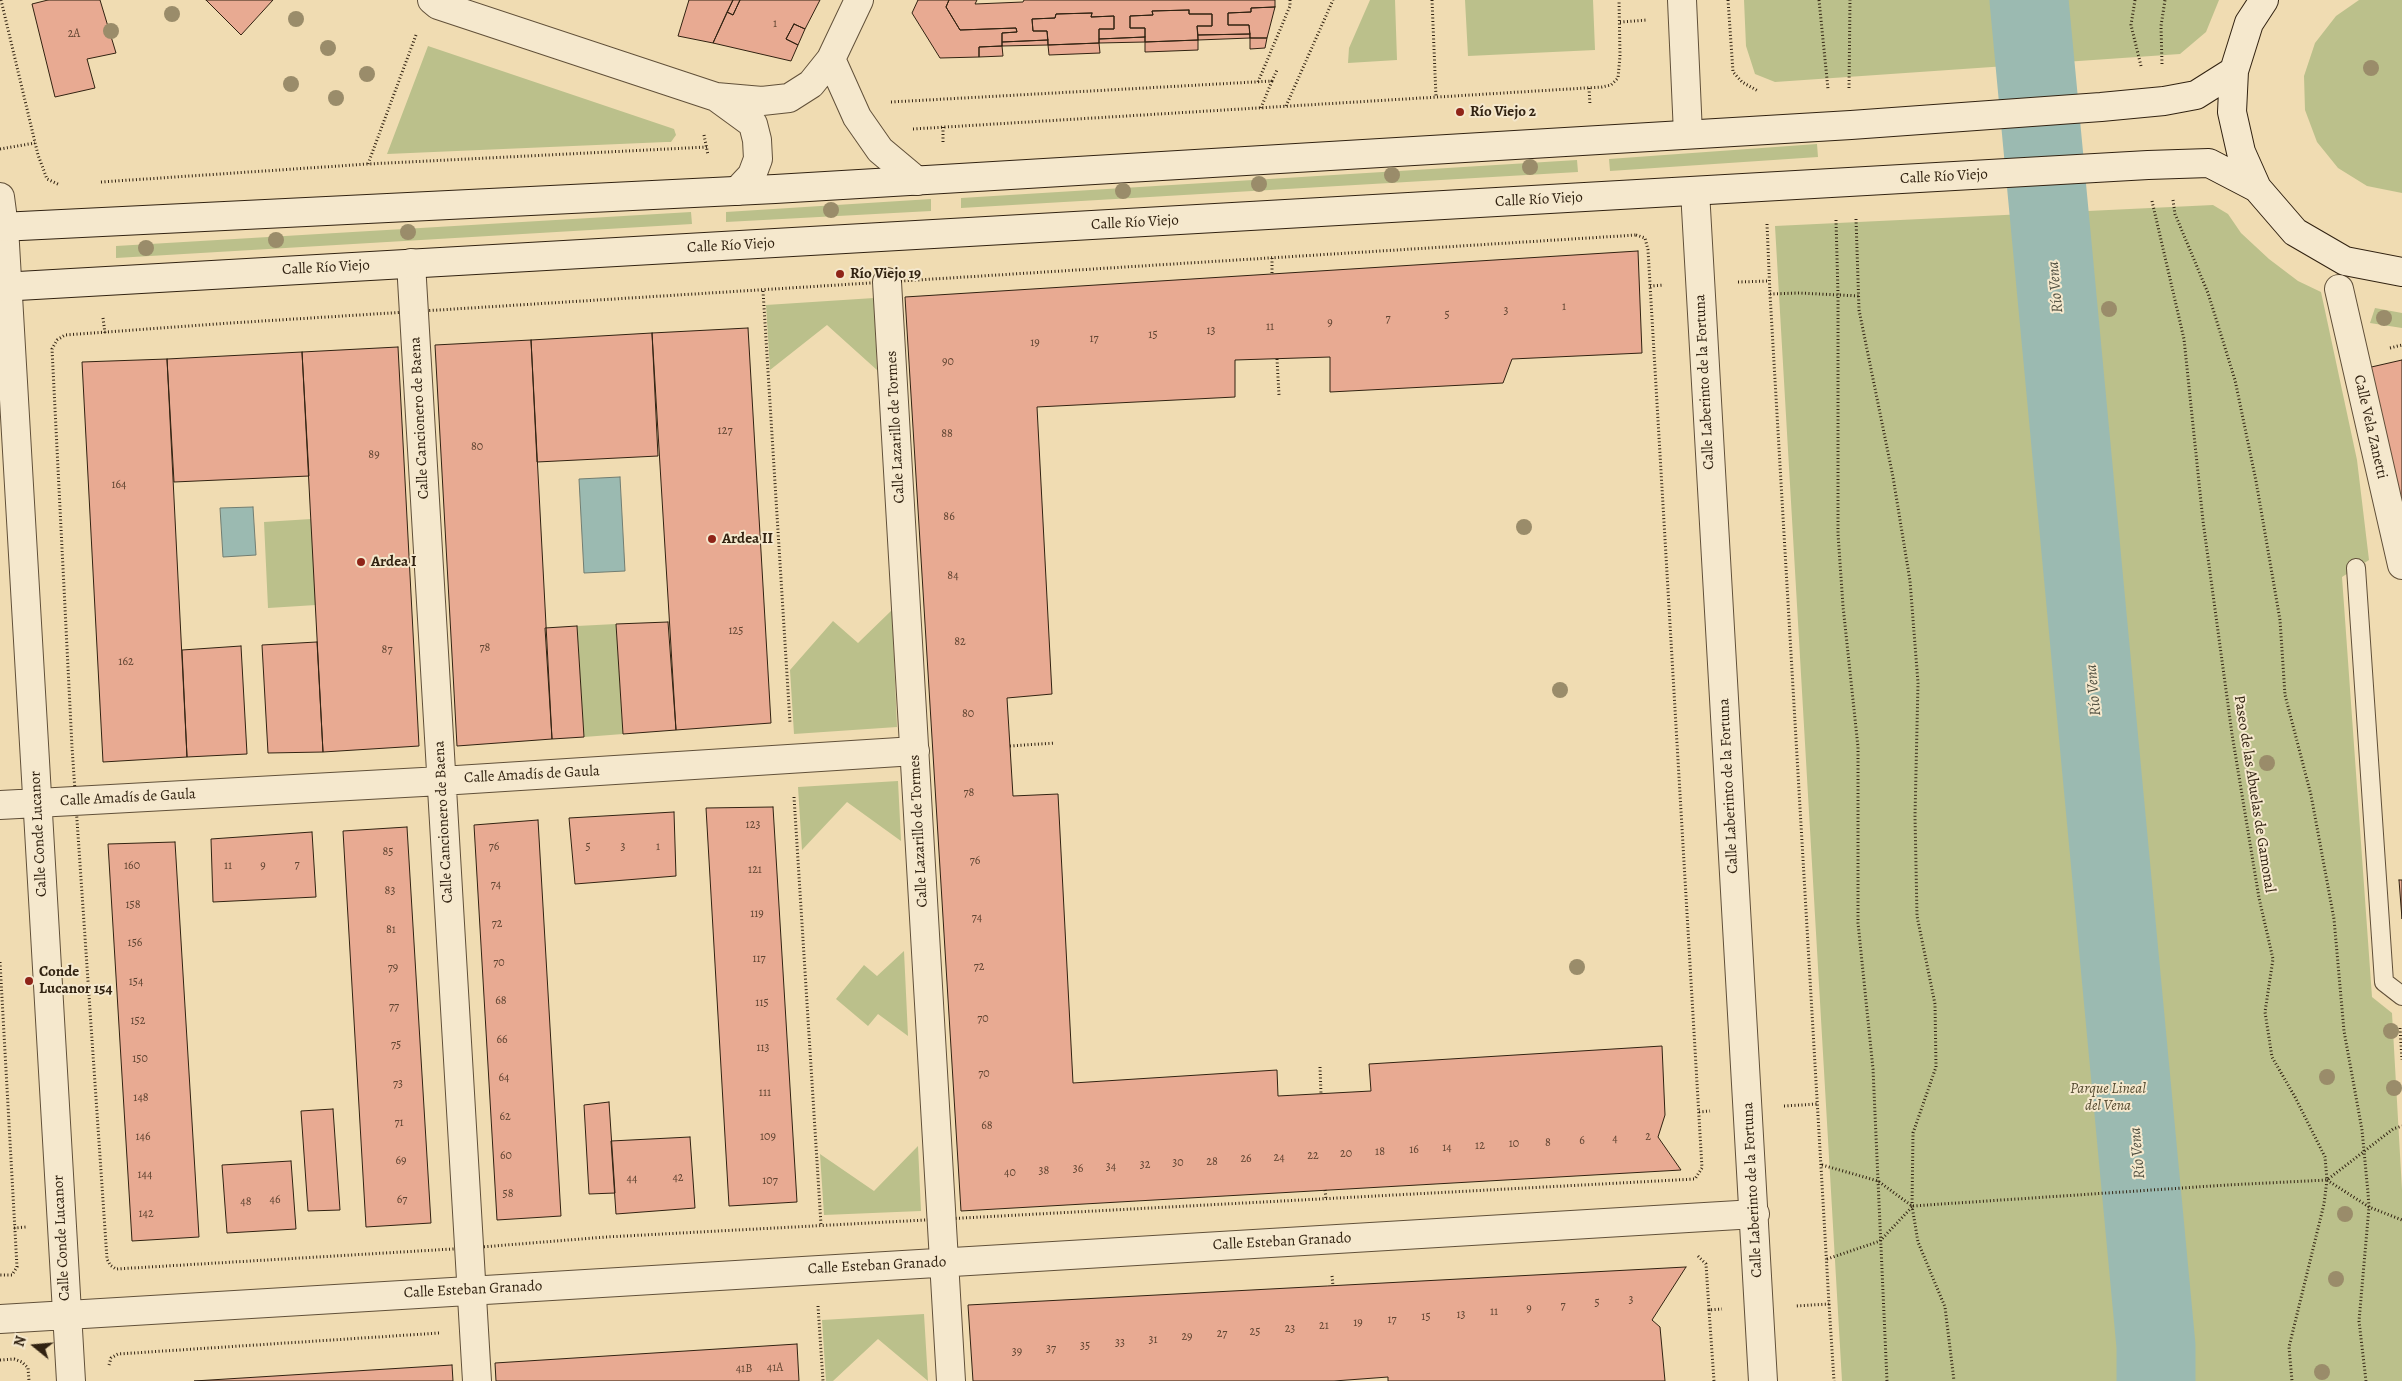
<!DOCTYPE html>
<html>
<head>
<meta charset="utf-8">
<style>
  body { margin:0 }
  #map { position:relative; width:2402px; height:1381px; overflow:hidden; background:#f0dcb2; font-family:Alegreya,serif }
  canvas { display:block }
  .north { position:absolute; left:10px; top:1321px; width:50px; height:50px; -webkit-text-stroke:4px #f5e8cd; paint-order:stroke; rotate:287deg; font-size:14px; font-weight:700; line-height:20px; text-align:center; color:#312211 }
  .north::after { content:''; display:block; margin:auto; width:18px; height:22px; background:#312211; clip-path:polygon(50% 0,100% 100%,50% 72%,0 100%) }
</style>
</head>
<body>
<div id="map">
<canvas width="2402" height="1381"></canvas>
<div class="north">N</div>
</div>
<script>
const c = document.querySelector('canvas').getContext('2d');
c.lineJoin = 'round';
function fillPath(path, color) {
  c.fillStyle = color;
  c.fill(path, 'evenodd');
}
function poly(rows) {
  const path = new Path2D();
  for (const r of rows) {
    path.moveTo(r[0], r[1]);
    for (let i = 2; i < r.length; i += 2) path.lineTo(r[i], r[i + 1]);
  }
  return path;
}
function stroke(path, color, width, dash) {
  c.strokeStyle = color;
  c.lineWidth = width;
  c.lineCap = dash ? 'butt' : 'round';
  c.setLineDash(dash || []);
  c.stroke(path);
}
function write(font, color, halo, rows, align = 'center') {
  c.font = font + ' Alegreya,serif';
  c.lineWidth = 4;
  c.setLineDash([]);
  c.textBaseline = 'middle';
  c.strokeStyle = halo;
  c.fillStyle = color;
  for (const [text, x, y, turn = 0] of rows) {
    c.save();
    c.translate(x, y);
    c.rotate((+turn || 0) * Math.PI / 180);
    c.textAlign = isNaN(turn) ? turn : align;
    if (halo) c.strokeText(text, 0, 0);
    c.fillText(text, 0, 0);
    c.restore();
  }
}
const green = poly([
  [1370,0,1395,0,1397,60,1348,63,1349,48],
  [1465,0,1593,0,1595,50,1468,56],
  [1744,0,2219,0,2206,32,2180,54,1775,82,1755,74,1746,46],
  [2359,0,2402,0,2402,193,2367,186,2338,168,2317,142,2305,110,2304,76,2315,43,2336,16],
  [428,46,674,129,676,135,671,142,666,142,387,154],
  [1817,144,1818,157,1610,171,1609,159],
  [1577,160,1578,172,961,208,961,198],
  [931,199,931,211,726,222,726,212],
  [2213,205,2228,214,2241,233,2269,259,2298,281,2321,292,2357,460,2369,560,2342,577,2372,997,2392,1013,2402,1190,2402,1381,1842,1381,1775,226],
  [691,212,692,224,116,258,116,246],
  [874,298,877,370,827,325,770,370,766,305],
  [2375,308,2402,313,2402,328,2370,323],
  [311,519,316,605,268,608,264,522],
  [892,610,897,727,794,734,790,670,833,621,858,643],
  [616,624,623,734,584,737,577,626],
  [898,781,901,841,847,802,802,850,798,787],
  [904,951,908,1036,878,1014,868,1026,836,999,864,965,877,976],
  [918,1146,921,1211,824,1215,820,1154,874,1191],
  [924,1314,928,1381,878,1339,833,1381,826,1381,822,1320]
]);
const water = poly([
  [620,477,625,571,584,573,579,479,620,477],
  [253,507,256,555,223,557,220,508,253,507]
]);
const river = poly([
  [2029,0,2156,1346,2156,1381]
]);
const building = poly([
  [48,0,100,0,116,53,87,59,95,88,55,97,32,4,48,0],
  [206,0,273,0,241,35,206,0],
  [689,0,733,0,713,43,678,36,689,0],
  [733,0,740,0,733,15,727,12,733,0],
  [740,0,820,0,805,29,794,24,786,39,798,45,791,61,713,43,727,12,733,15,740,0],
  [918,0,949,0,946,7,960,30,1016,28,1017,32,1002,33,1002,46,979,47,979,57,940,58,912,13,918,0],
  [949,0,977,0,975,4,1023,2,1024,0,1275,0,1275,7,1251,8,1251,12,1228,13,1228,25,1249,25,1250,34,1198,35,1197,26,1212,26,1212,14,1189,14,1189,10,1152,11,1153,15,1130,16,1130,28,1145,28,1145,37,1099,39,1099,29,1114,29,1114,16,1091,17,1092,13,1056,14,1055,18,1032,19,1033,31,1047,31,1048,40,1002,42,1002,33,1017,32,1016,28,960,30,946,7,949,0],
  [1275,7,1267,38,1250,38,1249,25,1228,25,1228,13,1251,12,1251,8,1275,7],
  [1189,10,1189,14,1212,14,1212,26,1197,26,1198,40,1145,42,1145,28,1130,28,1130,16,1153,15,1152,11,1189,10],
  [1092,13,1091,17,1114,16,1114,29,1099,29,1099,43,1048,45,1047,31,1033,31,1032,19,1055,18,1056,14,1092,13],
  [794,24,805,29,798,45,786,39,794,24],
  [1250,34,1250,38,1198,40,1198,35,1250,34],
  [1145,37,1145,42,1099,43,1099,39,1145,37],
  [1250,38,1267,38,1265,48,1250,49,1250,38],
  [1048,40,1048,45,1002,46,1002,42,1048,40],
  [1198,40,1198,50,1145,52,1145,42,1198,40],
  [1099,43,1100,53,1049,55,1048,45,1099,43],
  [1002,46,1003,56,979,57,979,47,1002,46],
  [1638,251,1642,353,1512,359,1503,383,1330,392,1330,357,1235,360,1235,397,1037,407,1052,694,1007,698,1013,796,1058,794,1073,1083,1277,1070,1278,1096,1371,1091,1369,1064,1662,1046,1665,1115,1658,1137,1681,1170,961,1211,905,297,1638,251],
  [748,328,771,723,676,730,652,333,748,328],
  [652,333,658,456,537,462,531,340,652,333],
  [531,340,552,739,457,746,435,345,531,340],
  [398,347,419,746,323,752,302,352,398,347],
  [302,352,309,476,174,482,167,359,302,352],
  [167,359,187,757,103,762,82,362,167,359],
  [2402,360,2402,517,2367,368,2402,360],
  [668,622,676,730,623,734,616,624,668,622],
  [577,626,584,737,552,739,545,628,577,626],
  [317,642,323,752,268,753,262,645,317,642],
  [241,646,247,754,187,757,182,650,241,646],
  [773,807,797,1202,729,1206,706,808,773,807],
  [674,812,676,876,575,884,569,818,674,812],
  [538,820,561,1216,497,1220,474,825,538,820],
  [407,827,431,1223,366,1227,343,831,407,827],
  [312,832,316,897,213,902,211,839,312,832],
  [175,842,199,1237,132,1241,108,844,175,842],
  [2399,880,2402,880,2402,919,2399,880],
  [609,1102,615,1193,589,1194,584,1105,609,1102],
  [333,1109,340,1210,308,1211,301,1111,333,1109],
  [690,1137,695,1208,616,1214,611,1141,690,1137],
  [291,1161,296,1229,227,1233,222,1165,291,1161],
  [1686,1267,1652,1320,1660,1327,1665,1381,1388,1381,1388,1377,1334,1381,973,1381,968,1305,1686,1267],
  [797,1344,799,1381,496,1381,495,1363,797,1344],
  [452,1365,453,1381,194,1381,452,1365]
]);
const path = poly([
  [1,0,38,155,47,179,60,185],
  [1432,0,1436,97],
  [1728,0,1733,72,1742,82,1758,91],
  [1819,0,1828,89],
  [2135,0,2131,25,2141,66],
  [1620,22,1647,20],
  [416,35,368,164,707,147],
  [2162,64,2161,26,2165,0],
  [1258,82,1290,6,1290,0],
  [1589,88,1590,105],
  [1849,88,1850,0],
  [891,102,1272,81,1277,70],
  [1286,106,1333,0],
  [1261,108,1272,81],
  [943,127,943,142],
  [913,129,1602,87,1611,85,1618,78,1620,56,1619,0],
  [704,135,708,155],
  [0,149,35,143],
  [101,182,368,164],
  [2173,200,2175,214,2208,293,2235,380,2256,481,2280,620,2285,695,2311,795,2334,919,2344,1031,2362,1130,2368,1193,2369,1207,2359,1321,2366,1381],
  [2152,201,2184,339,2203,521,2232,734,2259,898,2273,959,2265,1012,2272,1057,2295,1097,2325,1157,2327,1180,2324,1204,2289,1347,2292,1381],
  [1856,219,1859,310,1893,477,1910,581,1918,683,1915,816,1917,916,1935,1004,1936,1067,1913,1133,1912,1206,1918,1242,1945,1307,1954,1381],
  [1836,220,1838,294,1838,534,1843,606,1858,747,1858,923,1873,1069,1887,1381],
  [1767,224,1770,294,1829,1304,1795,1306],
  [1636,235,1645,238,1648,250,1702,1168,1695,1179,606,1237,469,1248,116,1269,110,1265,107,1259,72,747,52,349,57,340,65,335,231,323,1636,235],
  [1272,258,1272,274],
  [1738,282,1769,281],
  [1650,286,1664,285],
  [763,291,790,723],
  [1770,294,1799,293,1859,296],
  [103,318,105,333],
  [2390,348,2402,345],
  [1277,359,1279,395],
  [1010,746,1055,743],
  [794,797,821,1225],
  [0,962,17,1267,12,1275,0,1275],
  [2400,1028,2402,1060],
  [1320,1067,1321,1094],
  [1784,1106,1818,1104],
  [1699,1112,1710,1111],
  [1822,1165,1878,1181,1912,1206,2227,1185,2327,1180,2393,1129,2402,1126],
  [2327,1180,2369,1207,2402,1220],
  [1325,1190,1326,1199],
  [14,1228,26,1227],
  [1698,1256,1706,1264,1709,1310,1722,1309],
  [1827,1259,1880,1241,1912,1207],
  [1332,1276,1333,1286],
  [1829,1304,1834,1381],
  [818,1306,823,1381],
  [1709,1310,1714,1381],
  [0,1360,14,1359,22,1362,28,1368,29,1381],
  [109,1365,111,1358,118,1354,439,1333]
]);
const lane = poly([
  [2356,568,2384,982,2402,996]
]);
const street = poly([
  [432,0,438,5,716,97,762,101,789,98,811,84,831,59,859,0],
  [1682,0,1688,134],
  [831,59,857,117,880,150,917,181],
  [716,97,753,124,757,140,758,159,752,175,737,191],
  [1695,191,1763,1381],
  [0,197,4,227,71,1381],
  [411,263,477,1381],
  [887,282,951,1381],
  [2339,289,2402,565],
  [0,805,441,781,915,751],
  [0,1319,1755,1214]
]);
const secondary = poly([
  [2264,0,2249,23,2234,71,2232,112,2241,152,2257,188,2295,232,2345,261,2402,272],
  [0,227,775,189,1851,125,2101,107,2164,101,2196,95,2234,71],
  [0,287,2148,165,2209,163,2257,188]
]);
const trees = [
  [172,14],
  [296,19],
  [111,31],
  [328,48],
  [2371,68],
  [367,74],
  [291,84],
  [336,98],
  [1530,167],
  [1392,175],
  [1259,184],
  [1123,191],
  [831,210],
  [408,232],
  [276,240],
  [146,248],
  [2109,309],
  [2384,318],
  [1524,527],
  [1560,690],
  [2267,763],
  [1577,967],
  [2391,1031],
  [2327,1077],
  [2394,1088],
  [2345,1214],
  [2336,1279],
  [2322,1372]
];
const markers = [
  [1460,112,5,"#8f2418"],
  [840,274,5,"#8f2418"],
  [712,539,5,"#8f2418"],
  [361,562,5,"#8f2418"],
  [29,981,5,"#8f2418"]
];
const numberNames = [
  ["1",775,24],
  ["2A",74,34],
  ["1",1564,307],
  ["3",1506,311],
  ["5",1447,315],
  ["7",1388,319],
  ["9",1330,323],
  ["11",1270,327],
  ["13",1211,331],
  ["15",1153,335],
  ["17",1094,339],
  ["19",1035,343],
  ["90",948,362],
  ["127",725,431],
  ["88",947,434],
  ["80",477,447],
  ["89",374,455],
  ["164",119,485],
  ["86",949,517],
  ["84",953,576],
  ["125",736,631],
  ["82",960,642],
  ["78",485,648],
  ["87",387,650],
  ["162",126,662],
  ["80",968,714],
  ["78",969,793],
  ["123",753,825],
  ["76",494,847],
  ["5",588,847],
  ["3",623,847],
  ["1",658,847],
  ["85",388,852],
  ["76",975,861],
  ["7",297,865],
  ["160",132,866],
  ["11",228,866],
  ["9",263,866],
  ["121",755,870],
  ["74",496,885],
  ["83",390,891],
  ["158",133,905],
  ["119",757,914],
  ["74",977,918],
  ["72",497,924],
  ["81",391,930],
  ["156",135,943],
  ["117",759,959],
  ["70",499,963],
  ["72",979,967],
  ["79",393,968],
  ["154",136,982],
  ["68",501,1001],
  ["115",762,1003],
  ["77",394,1007],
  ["70",983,1019],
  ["152",138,1021],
  ["66",502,1040],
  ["75",396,1045],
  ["113",763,1048],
  ["150",140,1059],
  ["70",984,1074],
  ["64",504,1078],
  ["73",398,1084],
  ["111",765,1093],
  ["148",141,1098],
  ["62",505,1117],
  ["71",399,1123],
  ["68",987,1126],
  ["146",143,1137],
  ["109",768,1137],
  ["2",1648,1137],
  ["4",1615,1139],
  ["6",1582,1141],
  ["8",1548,1143],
  ["10",1514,1144],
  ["12",1480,1146],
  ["14",1447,1148],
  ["16",1414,1150],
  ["18",1380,1152],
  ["20",1346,1154],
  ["60",506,1156],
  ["22",1313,1156],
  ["24",1279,1158],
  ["26",1246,1159],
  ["69",401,1161],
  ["28",1212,1162],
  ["30",1178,1163],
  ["32",1145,1165],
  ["34",1111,1167],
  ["36",1078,1169],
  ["38",1044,1171],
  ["40",1010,1173],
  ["144",145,1175],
  ["42",678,1178],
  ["44",632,1179],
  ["107",770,1181],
  ["58",508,1194],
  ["46",275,1200],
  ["67",402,1200],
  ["48",246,1202],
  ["142",146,1214],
  ["3",1631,1300],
  ["5",1597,1303],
  ["7",1563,1306],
  ["9",1529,1309],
  ["11",1494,1312],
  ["13",1461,1315],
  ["15",1426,1317],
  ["17",1392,1320],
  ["19",1358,1323],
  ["21",1324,1326],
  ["23",1290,1329],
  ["25",1255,1332],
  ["27",1222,1334],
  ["29",1187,1337],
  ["31",1153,1340],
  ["33",1120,1343],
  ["35",1085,1346],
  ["37",1051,1349],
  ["39",1017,1352],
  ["41A",775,1368],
  ["41B",744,1369]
];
const poiNames = [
  ["Río Viejo 2",1470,112],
  ["Río Viejo 19",850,274],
  ["Ardea II",722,539],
  ["Ardea I",371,562],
  ["Conde",39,972],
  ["Lucanor 154",39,989]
];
const streetNames = [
  ["Calle Río Viejo",1944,177,-3],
  ["Calle Río Viejo",1539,200,-3],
  ["Calle Río Viejo",1135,223,-3],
  ["Calle Río Viejo",731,246,-3],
  ["Calle Río Viejo",326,268,-3],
  ["Calle Laberinto de la Fortuna",1705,382,-93],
  ["Calle Cancionero de Baena",420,418,-93],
  ["Calle Lazarillo de Tormes",896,427,-93],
  ["Calle Vela Zanetti",2370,427,77],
  ["Calle Amadís de Gaula",532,775,-3],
  ["Calle Laberinto de la Fortuna",1729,786,-93],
  ["Paseo de las Abuelas de Gamonal",2254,794,81],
  ["Calle Amadís de Gaula",128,798,-3],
  ["Calle Cancionero de Baena",444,822,-93],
  ["Calle Lazarillo de Tormes",919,831,-93],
  ["Calle Conde Lucanor",39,834,-93],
  ["Calle Laberinto de la Fortuna",1753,1190,-93],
  ["Calle Conde Lucanor",62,1238,-93],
  ["Calle Esteban Granado",1282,1242,-3],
  ["Calle Esteban Granado",877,1266,-3],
  ["Calle Esteban Granado",473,1290,-3]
];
const parkNames = [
  ["Parque Lineal",2108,1089],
  ["del Vena",2108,1106]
];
const waterNames = [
  ["Río Vena",2056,287,-95],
  ["Río Vena",2094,690,-95],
  ["Río Vena",2138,1153,-95]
];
fillPath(green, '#bbc08b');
fillPath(water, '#9bbab1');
stroke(water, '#717d71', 1);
stroke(river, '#9bbab1', 79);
fillPath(building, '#e8aa92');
stroke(building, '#312211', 1);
stroke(lane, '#615039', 20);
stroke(street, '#615039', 30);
stroke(secondary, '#312211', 30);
stroke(path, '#312211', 3, [1, 2.5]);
stroke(lane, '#f5e8cd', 18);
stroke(street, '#f5e8cd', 28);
stroke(secondary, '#f5e8cd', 28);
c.fillStyle = '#9a8c6a';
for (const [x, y] of trees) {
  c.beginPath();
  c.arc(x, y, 8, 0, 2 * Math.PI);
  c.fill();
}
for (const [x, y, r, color] of markers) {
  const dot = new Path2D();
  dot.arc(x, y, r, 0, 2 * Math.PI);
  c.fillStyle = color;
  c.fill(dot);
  stroke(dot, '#f5e8cd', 2);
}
write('12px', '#5f4431', null, numberNames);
write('bold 15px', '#312211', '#f5e8cd', poiNames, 'left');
write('15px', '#312211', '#f5e8cd', streetNames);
write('italic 15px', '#544a30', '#f5e8cd', parkNames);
write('italic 16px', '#515041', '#f5e8cd', waterNames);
</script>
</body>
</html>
